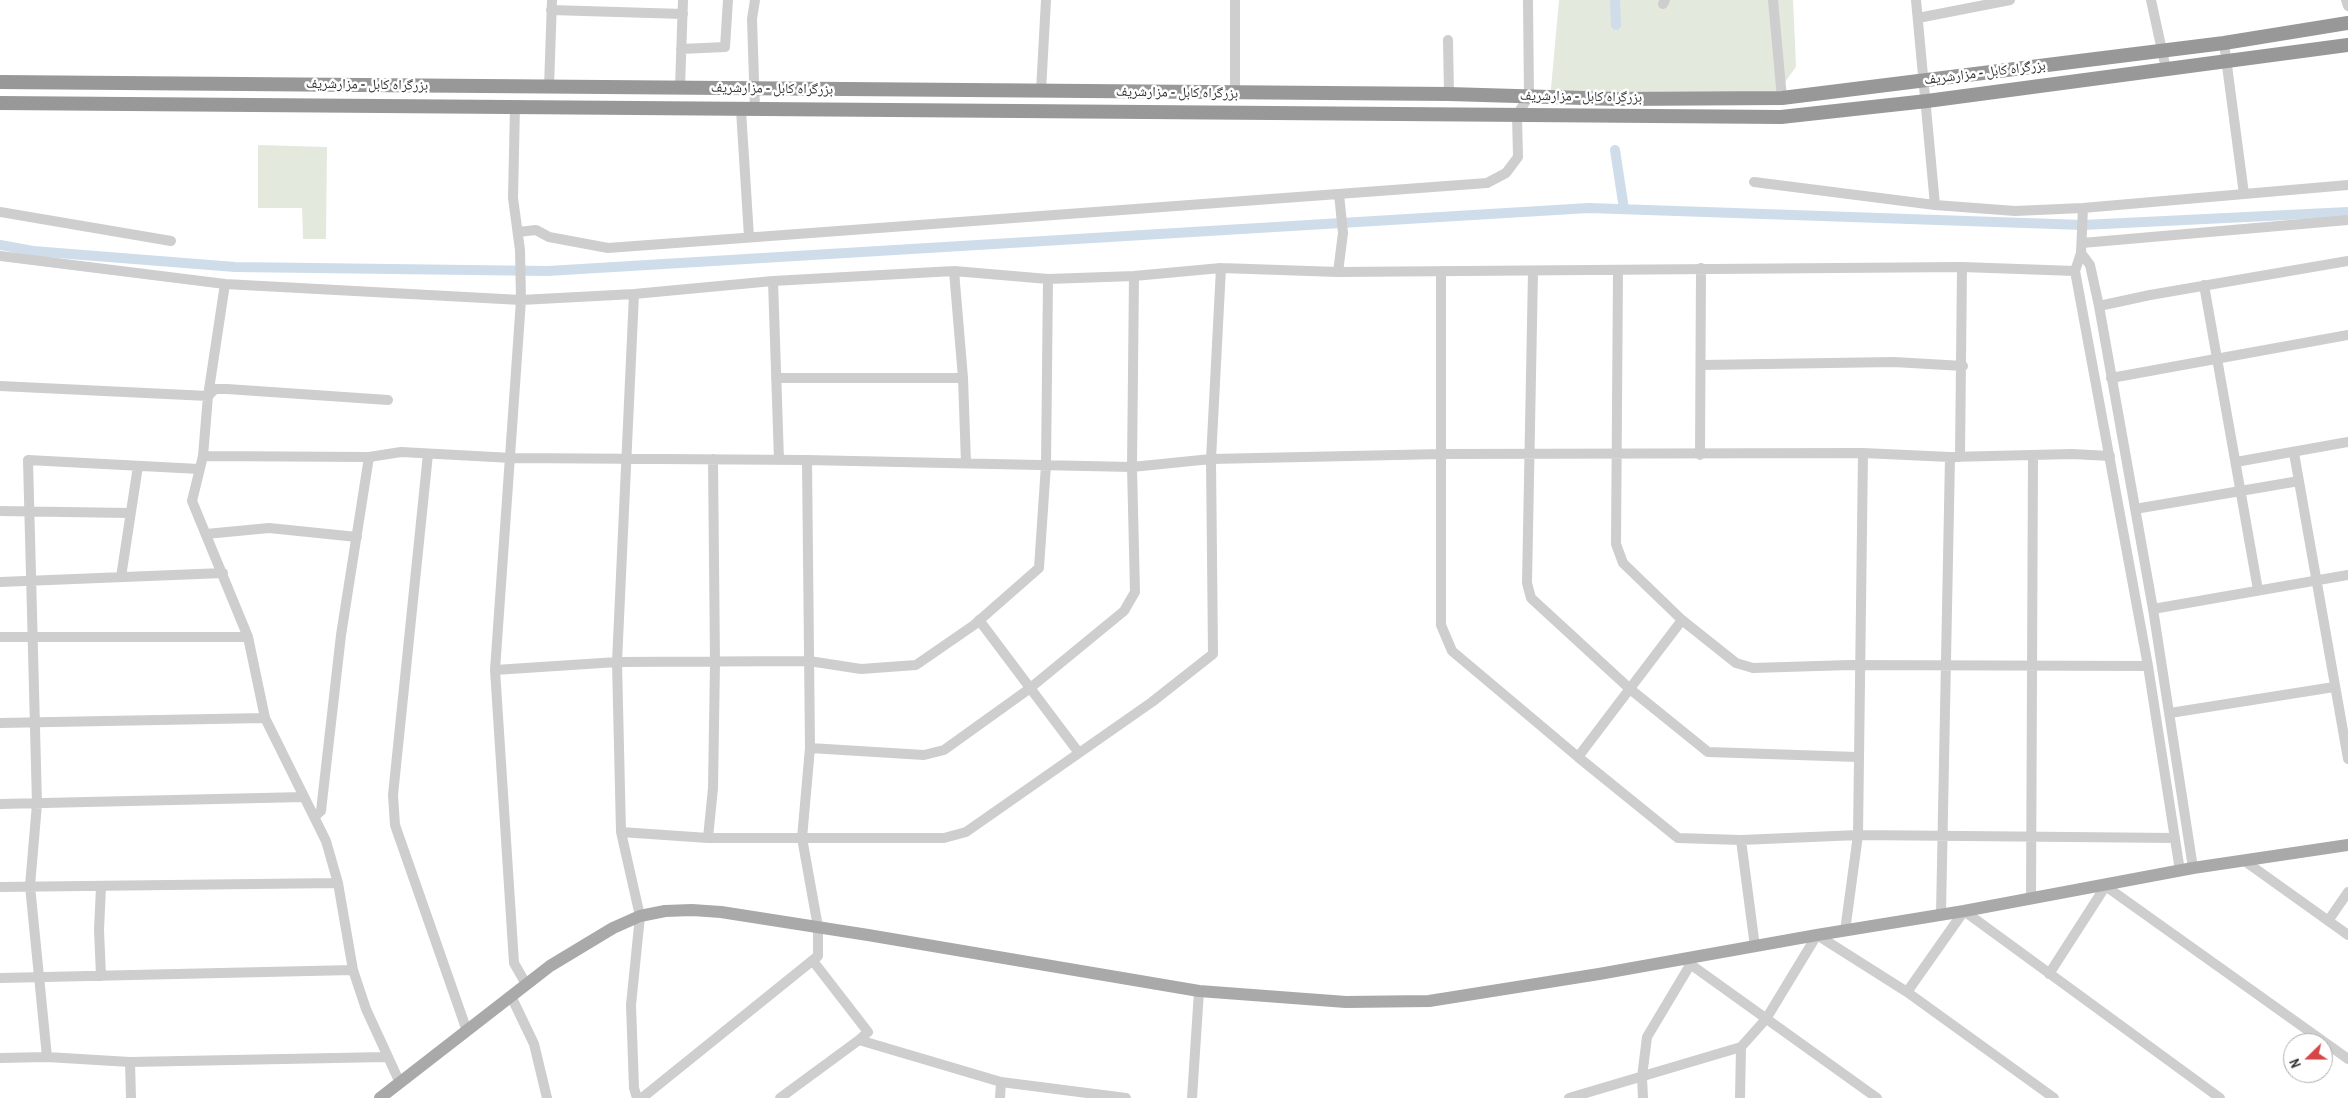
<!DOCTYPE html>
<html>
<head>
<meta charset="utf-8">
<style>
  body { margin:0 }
  #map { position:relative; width:2348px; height:1098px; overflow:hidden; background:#fff; font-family:"Archivo Narrow",sans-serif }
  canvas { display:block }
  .north { position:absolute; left:2283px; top:1033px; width:50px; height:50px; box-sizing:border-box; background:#fff; border:1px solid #adadad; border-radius:50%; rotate:248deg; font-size:14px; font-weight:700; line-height:20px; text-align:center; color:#313131 }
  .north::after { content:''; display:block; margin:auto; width:18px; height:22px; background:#d54646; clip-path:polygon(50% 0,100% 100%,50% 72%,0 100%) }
</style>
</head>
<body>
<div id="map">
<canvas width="2348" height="1098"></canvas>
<div class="north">N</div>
</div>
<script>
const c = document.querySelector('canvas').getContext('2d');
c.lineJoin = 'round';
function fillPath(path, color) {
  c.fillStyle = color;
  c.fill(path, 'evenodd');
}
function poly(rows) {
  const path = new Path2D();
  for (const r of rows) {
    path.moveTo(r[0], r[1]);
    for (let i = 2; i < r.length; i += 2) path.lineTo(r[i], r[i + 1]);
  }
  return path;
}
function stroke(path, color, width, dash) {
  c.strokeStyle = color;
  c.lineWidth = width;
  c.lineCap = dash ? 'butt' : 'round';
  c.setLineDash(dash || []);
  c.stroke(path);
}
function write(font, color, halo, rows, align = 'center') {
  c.font = font + ' "Archivo Narrow","Noto Naskh Arabic",sans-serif';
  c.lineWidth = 5;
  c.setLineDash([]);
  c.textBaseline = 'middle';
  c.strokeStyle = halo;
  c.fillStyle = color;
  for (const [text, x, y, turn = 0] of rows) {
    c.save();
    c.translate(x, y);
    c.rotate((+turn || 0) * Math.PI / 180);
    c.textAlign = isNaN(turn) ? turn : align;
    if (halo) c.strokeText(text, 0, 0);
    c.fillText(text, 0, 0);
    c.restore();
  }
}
const green = poly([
  [1559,0,1793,0,1796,67,1773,98,1550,100],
  [258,145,327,147,326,239,303,239,302,208,258,208]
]);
const canal = poly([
  [1615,0,1616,25],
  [1615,150,1624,209],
  [0,245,33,251,235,267,548,271,1589,208,2083,225,2348,212]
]);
const minor = poly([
  [1773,0,1782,98],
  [1916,0,1935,205],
  [2151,0,2166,69],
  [2346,0,2348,6],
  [1663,4,1665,0],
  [551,10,683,14],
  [1918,18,2010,0],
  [1448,40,1449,94],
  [2224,43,2244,194],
  [681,49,725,47,728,0],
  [549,87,552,0],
  [680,87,683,0],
  [1041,91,1046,0],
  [1235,93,1235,0],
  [515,106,513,198,520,250,521,300,495,670,514,963,526,984],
  [741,110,749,237],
  [755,110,752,19,755,0],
  [1754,182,1935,205,2015,211,2083,208,2348,185],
  [2083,208,2081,253,2075,271,2148,666,2180,871],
  [0,212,171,241],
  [518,232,536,230,549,237,608,248,1487,183,1506,173,1518,157,1517,115,1529,96,1528,0],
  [2082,243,2348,220],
  [2081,253,2090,265,2099,306,2153,609,2193,868],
  [0,256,225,284,521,300,634,294,773,281,954,271,1048,279,1134,276,1221,268,1338,272,1962,267,2075,271],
  [1618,270,1616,544,1623,563,1682,620],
  [954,271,963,378,966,463],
  [1441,271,1441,625,1452,651,1578,757,1682,620,1736,663,1753,668,1850,665,2148,666],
  [1533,271,1527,583,1531,598,1630,689,1708,752,1857,757],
  [1338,272,1343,233,1339,194],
  [773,281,779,460],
  [225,284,208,396,203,456,192,501,248,637,265,718,326,841,338,883,353,970,366,1009,400,1083],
  [2204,285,2258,590],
  [634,294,617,662,621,832,640,916,631,1005,634,1088,637,1098],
  [2099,306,2150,295,2348,261],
  [1702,365,1894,362,1963,366],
  [776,378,963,378],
  [2111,378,2348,335],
  [0,386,208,396,215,389,227,389,388,400],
  [2294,453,2348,759],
  [428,454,393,795,395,825,467,1031],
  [1700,455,1701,268],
  [203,456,369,457,401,452,512,458,807,460,1132,467,1211,459,1442,454,1863,453,1950,457,2072,454,2110,456],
  [1960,457,1962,267],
  [2236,462,2348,442],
  [2135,509,2299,481],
  [0,511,129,513],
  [206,534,269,528,357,537],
  [121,577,138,466],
  [0,582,223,573],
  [2153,609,2348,575],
  [979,620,1079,753],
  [0,637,248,637],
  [495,670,617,662,809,661,861,669,916,665,974,625,1039,568,1046,465,1048,279],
  [2170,713,2334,687],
  [0,723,265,718],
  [810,748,924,755,944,750,1029,689,1124,611,1135,592,1132,467,1134,276],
  [1578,757,1678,838,1741,840,1858,835,2175,838],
  [0,804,304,797],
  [314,817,321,811,341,635,369,457],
  [621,832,708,838,944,838,966,832,1152,702,1213,654,1211,459,1221,268],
  [708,838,713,788,715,663,713,459],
  [1741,840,1755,947],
  [2246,862,2348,935],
  [2104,885,2348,1059],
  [0,887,338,883],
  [2031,898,2033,455],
  [1941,914,1950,457],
  [2328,921,2348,892],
  [1845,931,1858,835,1863,453],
  [1683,959,1877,1098],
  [813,961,868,1032,859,1040],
  [2049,974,2105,887],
  [101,976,99,930,101,887],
  [0,978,353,970],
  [1907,992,1964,911,2220,1098],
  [511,996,534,1044,547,1098],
  [47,1057,30,886,37,804,28,460,199,469],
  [0,1058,47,1057,130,1062,386,1057],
  [130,1062,131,1098],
  [642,1098,818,956,818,927,802,838,810,748,807,460],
  [780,1098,859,1040,1001,1082,1126,1098],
  [1000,1098,1001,1082],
  [1192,1098,1199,991],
  [1569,1098,1741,1047,1766,1019,1817,935,1907,992,2054,1098],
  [1643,1098,1642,1077,1647,1037,1690,965],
  [1740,1098,1741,1047]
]);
const major = poly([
  [380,1098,550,966,613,928,640,916,665,911,692,910,721,912,868,935,1199,991,1346,1002,1429,1001,1599,974,1817,935,1964,911,2193,868,2348,845]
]);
const highway = poly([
  [0,82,1449,94,1617,99,1782,98,2224,43,2348,23],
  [0,103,1781,117,1927,101,2348,45]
]);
const streetNames = [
  ["بزرگراه کابل - مزارشریف",1985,73,-7],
  ["بزرگراه کابل - مزارشریف",367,85,1],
  ["بزرگراه کابل - مزارشریف",772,89,1],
  ["بزرگراه کابل - مزارشریف",1177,93,1],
  ["بزرگراه کابل - مزارشریف",1581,97,1]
];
fillPath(green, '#e3e9dd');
stroke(canal, '#cfddea', 10);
stroke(minor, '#cecece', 10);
stroke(major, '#a9a9a9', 12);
stroke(highway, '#989898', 14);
write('14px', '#313131', '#fff', streetNames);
</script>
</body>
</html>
